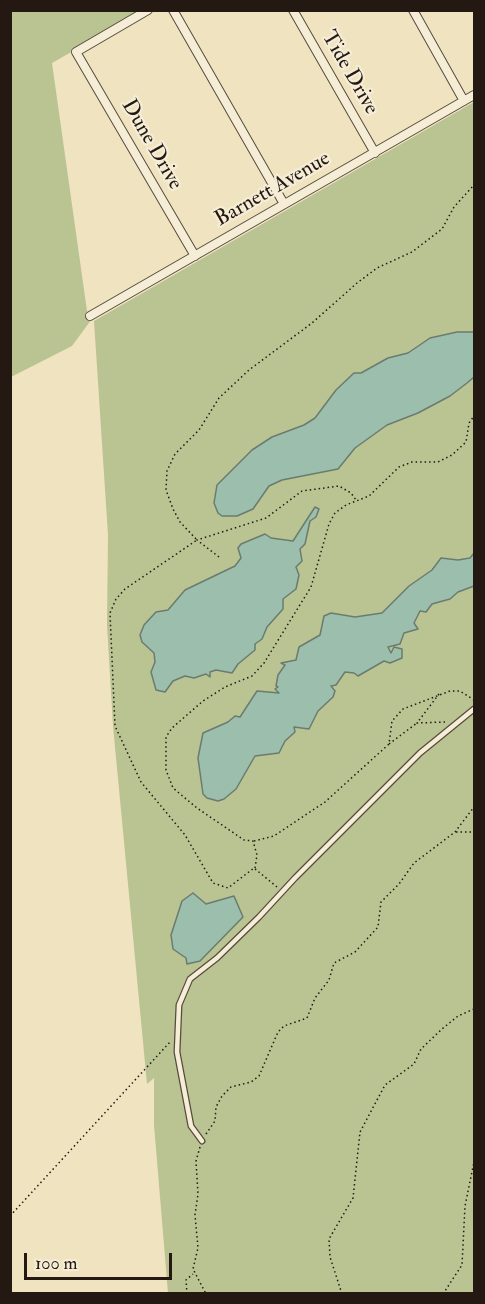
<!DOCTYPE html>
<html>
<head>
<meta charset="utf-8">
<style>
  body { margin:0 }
  #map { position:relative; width:485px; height:1304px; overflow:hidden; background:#f0e3c0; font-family:"IM FELL Double Pica",serif }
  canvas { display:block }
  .frame { position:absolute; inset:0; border:12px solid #241813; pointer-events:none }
  .scale { position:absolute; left:24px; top:1253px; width:148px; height:27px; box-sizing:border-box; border:3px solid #241813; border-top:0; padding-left:8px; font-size:18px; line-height:21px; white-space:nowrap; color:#241813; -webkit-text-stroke:4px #f5edd6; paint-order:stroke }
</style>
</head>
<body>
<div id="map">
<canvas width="485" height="1304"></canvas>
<div class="frame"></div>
<div class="scale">100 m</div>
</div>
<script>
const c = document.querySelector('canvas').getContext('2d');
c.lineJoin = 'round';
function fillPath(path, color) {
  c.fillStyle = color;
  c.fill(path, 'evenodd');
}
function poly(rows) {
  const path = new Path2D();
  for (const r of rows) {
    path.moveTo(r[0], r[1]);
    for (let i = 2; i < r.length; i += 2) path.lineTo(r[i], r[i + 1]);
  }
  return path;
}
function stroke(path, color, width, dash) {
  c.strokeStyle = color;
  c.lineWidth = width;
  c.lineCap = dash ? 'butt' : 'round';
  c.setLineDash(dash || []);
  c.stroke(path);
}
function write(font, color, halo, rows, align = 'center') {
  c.font = font + ' "IM FELL Double Pica",serif';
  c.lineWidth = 4.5;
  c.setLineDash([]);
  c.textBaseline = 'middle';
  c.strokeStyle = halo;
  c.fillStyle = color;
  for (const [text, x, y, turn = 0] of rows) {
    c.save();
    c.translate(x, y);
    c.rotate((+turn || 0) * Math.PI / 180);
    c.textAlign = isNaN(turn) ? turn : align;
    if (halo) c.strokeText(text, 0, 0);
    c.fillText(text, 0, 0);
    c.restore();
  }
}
const green = poly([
  [11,11,143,11,52,63,87,311,91,320,72,346,11,377],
  [474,102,474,1293,168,1293,154,1125,154,1078,147,1084,113,726,107,625,108,535,94,321]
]);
const water = poly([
  [457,332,474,332,474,377,467,383,450,396,418,413,387,425,355,448,338,469,282,480,269,486,253,509,237,516,222,516,218,513,214,503,217,485,252,450,272,437,304,425,315,418,336,390,354,373,361,373,388,358,408,353,430,338,457,332],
  [315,507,319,509,316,517,310,521,305,544,300,549,302,561,296,567,299,575,296,589,283,599,283,609,267,627,262,639,255,644,255,650,238,664,232,673,216,670,210,672,210,677,206,674,194,678,185,676,173,681,165,692,156,690,151,672,155,662,154,653,142,642,140,635,144,625,156,612,168,610,185,590,235,566,241,558,238,548,241,544,265,534,271,538,293,541,315,507],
  [474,553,474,586,458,592,450,599,432,604,426,612,420,611,414,623,418,629,404,633,400,644,388,647,391,653,394,647,402,649,402,658,390,663,384,661,358,676,354,673,345,672,336,685,331,686,335,691,333,697,318,711,309,729,294,727,295,732,285,741,279,753,255,756,236,789,224,799,218,801,207,798,203,794,198,758,203,733,228,722,235,716,240,717,257,691,279,693,275,689,278,687,276,686,278,675,285,665,281,663,296,660,299,647,320,635,324,616,331,613,355,617,382,613,409,586,432,570,441,558,458,560,470,558,474,553],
  [193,893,206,904,234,896,243,917,200,961,187,964,186,958,173,949,171,935,182,901,193,893]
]);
const path = poly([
  [219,557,197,540,266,518,302,491,339,486,351,493,356,500],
  [439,694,417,723,445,722],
  [389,744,417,723],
  [456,832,474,832],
  [254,841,274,836,325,802,389,744,392,721,403,709,450,691,460,691,474,700],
  [255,868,257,855,253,841,244,840,197,808,173,788,166,770,166,737,172,728,203,701,225,687,252,676,264,663,311,587,329,524,335,513,346,505,369,496,399,467,412,462,438,462,452,455,466,442,469,423,474,416],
  [277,887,254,868,228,888,213,883,185,835,141,782,115,726,110,613,116,599,125,589,197,540,180,522,173,509,166,490,167,471,175,454,199,430,219,398,249,370,312,323,357,283,377,268,412,252,442,229,454,207,474,185],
  [206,1134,215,1121,216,1107,222,1096,231,1087,251,1082,259,1076,278,1032,284,1026,307,1018,315,998,329,980,334,963,355,952,378,927,381,902,399,884,414,863,455,832,474,807],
  [200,1147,196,1161,198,1194,195,1215,198,1248,193,1269,206,1294],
  [10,1216,170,1042],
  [187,1294,186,1280,193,1274],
  [342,1294,330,1257,329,1239,353,1198,360,1132,385,1085,414,1064,421,1049,442,1029,458,1016,474,1009],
  [443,1294,462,1265,465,1206,474,1162]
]);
const service = poly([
  [202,1141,191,1126,177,1052,179,1005,190,979,217,958,259,917,295,878,420,753,474,709]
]);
const minor = poly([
  [148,10,76,52,195,256],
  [173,10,284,204],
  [293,10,375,153],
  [413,10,464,101],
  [90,316,474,95]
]);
const streetNames = [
  ["Tide Drive",349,73,60],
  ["Dune Drive",151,145,60],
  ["Barnett Avenue",273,190,-30]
];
fillPath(green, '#bac392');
fillPath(water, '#9bbead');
stroke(water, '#6b7c6f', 1.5);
stroke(service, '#574b3e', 7);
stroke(minor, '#574b3e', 10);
stroke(path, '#241813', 1.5, [1.5, 3]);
stroke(service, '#f5edd6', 4.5);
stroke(minor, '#f5edd6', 8);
write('21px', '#241813', '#f5edd6', streetNames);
</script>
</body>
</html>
